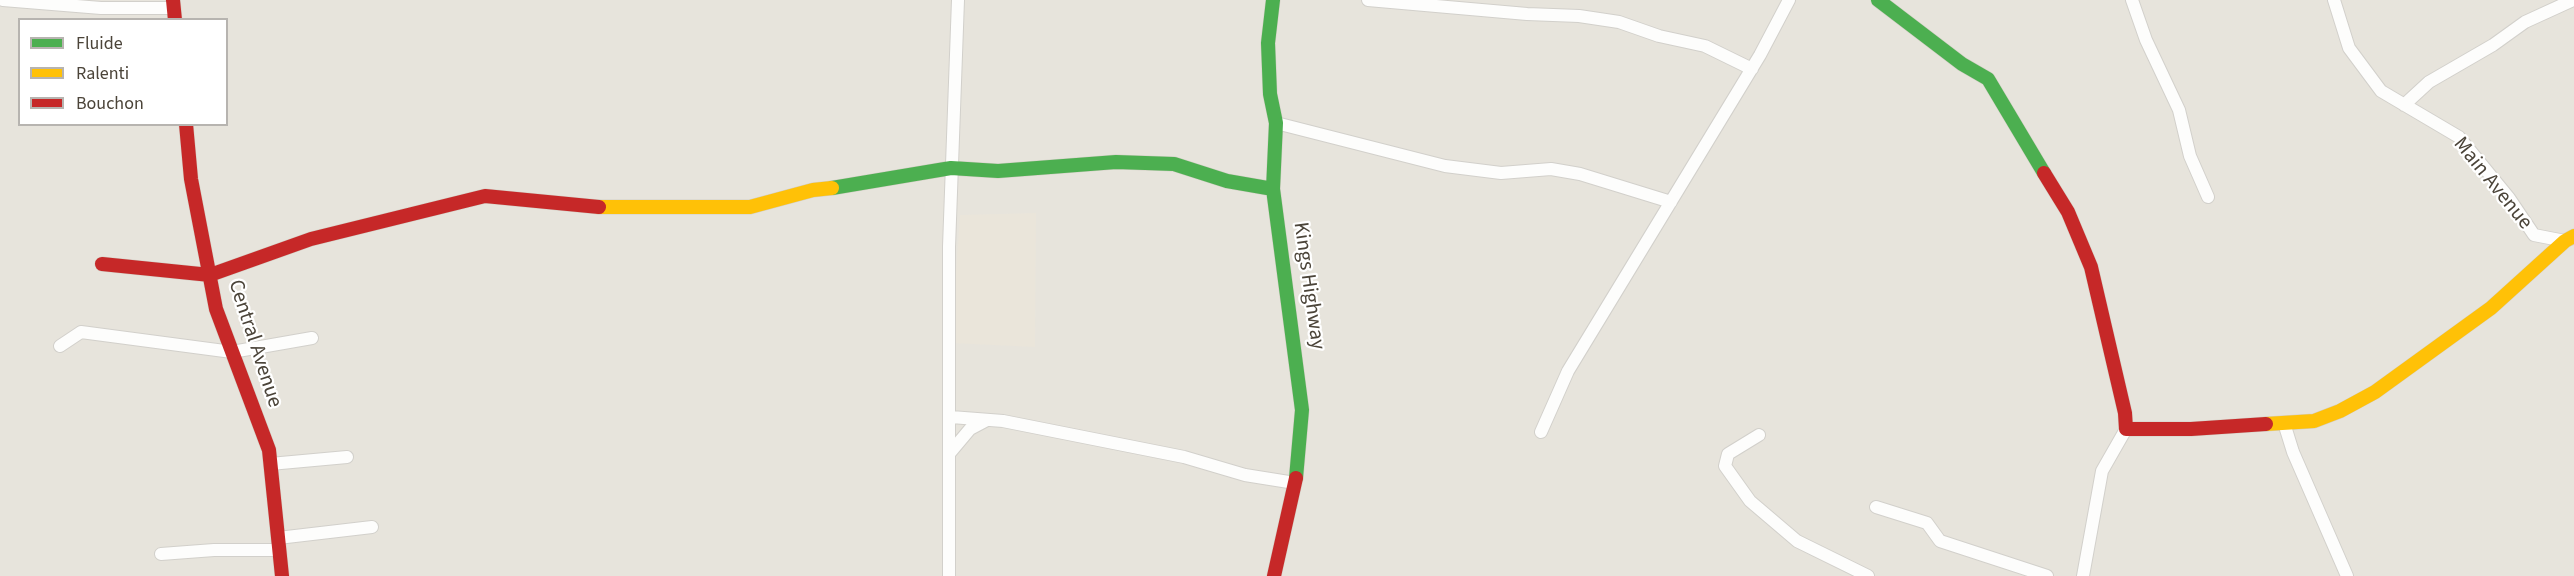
<!DOCTYPE html>
<html>
<head>
<meta charset="utf-8">
<style>
  body { margin:0 }
  #map { position:relative; width:2574px; height:576px; overflow:hidden; background:#f4f2ee; font-family:"Source Sans 3",sans-serif }
  canvas { display:block }
  .legend { position:absolute; left:18px; top:18px; width:210px; height:108px; box-sizing:border-box; background:#fff; border:2px solid #b7b4b0; margin:0; padding:8px 10px; list-style:none; font-size:18px; color:#4b4439 }
  .legend li { display:flex; align-items:center; gap:12px; height:30px }
  .legend b { width:30px; border:2px solid #b7b4b0 }
</style>
</head>
<body>
<div id="map">
<canvas width="2574" height="576"></canvas>
<ul class="legend">
<li><b style="height:8px;background:#4caf50"></b>Fluide</li>
<li><b style="height:8px;background:#ffc107"></b>Ralenti</li>
<li><b style="height:8px;background:#c62828"></b>Bouchon</li>
</ul>
</div>
<script>
const c = document.querySelector('canvas').getContext('2d');
c.lineJoin = 'round';
function fillPath(path, color) {
  c.fillStyle = color;
  c.fill(path, 'evenodd');
}
function poly(rows) {
  const path = new Path2D();
  for (const r of rows) {
    path.moveTo(r[0], r[1]);
    for (let i = 2; i < r.length; i += 2) path.lineTo(r[i], r[i + 1]);
  }
  return path;
}
function stroke(path, color, width, dash) {
  c.strokeStyle = color;
  c.lineWidth = width;
  c.lineCap = dash ? 'butt' : 'round';
  c.setLineDash(dash || []);
  c.stroke(path);
}
function write(font, color, halo, rows, align = 'center') {
  c.font = font + ' "Source Sans 3",sans-serif';
  c.lineWidth = 4.5;
  c.setLineDash([]);
  c.textBaseline = 'middle';
  c.strokeStyle = halo;
  c.fillStyle = color;
  for (const [text, x, y, turn = 0] of rows) {
    c.save();
    c.translate(x, y);
    c.rotate((+turn || 0) * Math.PI / 180);
    c.textAlign = isNaN(turn) ? turn : align;
    if (halo) c.strokeText(text, 0, 0);
    c.fillText(text, 0, 0);
    c.restore();
  }
}
const residential = poly([
  [0,0,2574,0,2574,576,0,576],
  [20,20,226,20,226,124,20,124]
]);
const education = poly([
  [1036,213,1035,347,951,343,960,215]
]);
const street = poly([
  [3,0,101,8,174,8],
  [1368,0,1527,14,1579,16,1619,22,1659,36,1705,46,1752,69],
  [2132,0,2146,40,2179,110,2190,156,2208,197],
  [2334,0,2349,48,2381,91,2459,137,2509,198,2534,235,2565,241,2570,239],
  [2404,105,2429,82,2493,45,2525,22,2573,0],
  [1276,123,1445,166,1501,173,1551,169,1580,174,1671,202],
  [60,346,81,332,232,352,312,338],
  [951,417,1003,421,1184,457,1245,475,1295,483],
  [2284,423,2293,452,2347,576],
  [1541,432,1568,371,1760,55,1789,0],
  [1759,435,1728,454,1725,466,1750,501,1797,541,1868,576],
  [949,454,970,429,987,420],
  [270,464,347,457],
  [1876,507,1927,523,1940,541,2047,576],
  [278,538,372,527],
  [161,554,214,550,279,550],
  [949,576,949,247,958,0],
  [2083,576,2102,471,2126,429]
]);
const fast = poly([
  [1273,0,1268,43,1270,94,1276,123,1273,189,1302,410,1296,478],
  [1878,0,1962,64,1988,79,2044,173],
  [832,188,951,168,998,171,1116,162,1174,164,1227,181,1273,189]
]);
const slow = poly([
  [599,207,750,207,813,190,832,188],
  [2266,424,2314,421,2340,411,2375,392,2491,308,2565,241,2574,236]
]);
const jam = poly([
  [173,0,175,20],
  [186,124,191,179,216,309,269,450,282,576],
  [2044,173,2068,212,2091,267,2125,413,2126,429,2191,429,2266,424],
  [102,264,210,275,311,239,485,196,599,207],
  [1274,576,1296,478]
]);
const streetNames = [
  ["Main Avenue",2492,184,51],
  ["Kings Highway",1308,286,82],
  ["Central Avenue",254,344,72]
];
fillPath(residential, '#e7e4dc');
fillPath(education, '#eae5da');
stroke(street, '#d2d0cb', 14);
stroke(fast, '#d3cfc5', 15);
stroke(slow, '#d3cfc5', 15);
stroke(jam, '#d3cfc5', 15);
stroke(street, '#fdfdfc', 12);
stroke(fast, '#4caf50', 14);
stroke(slow, '#ffc107', 14);
stroke(jam, '#c62828', 14);
write('21px', '#4b4439', '#fff', streetNames);
</script>
</body>
</html>
